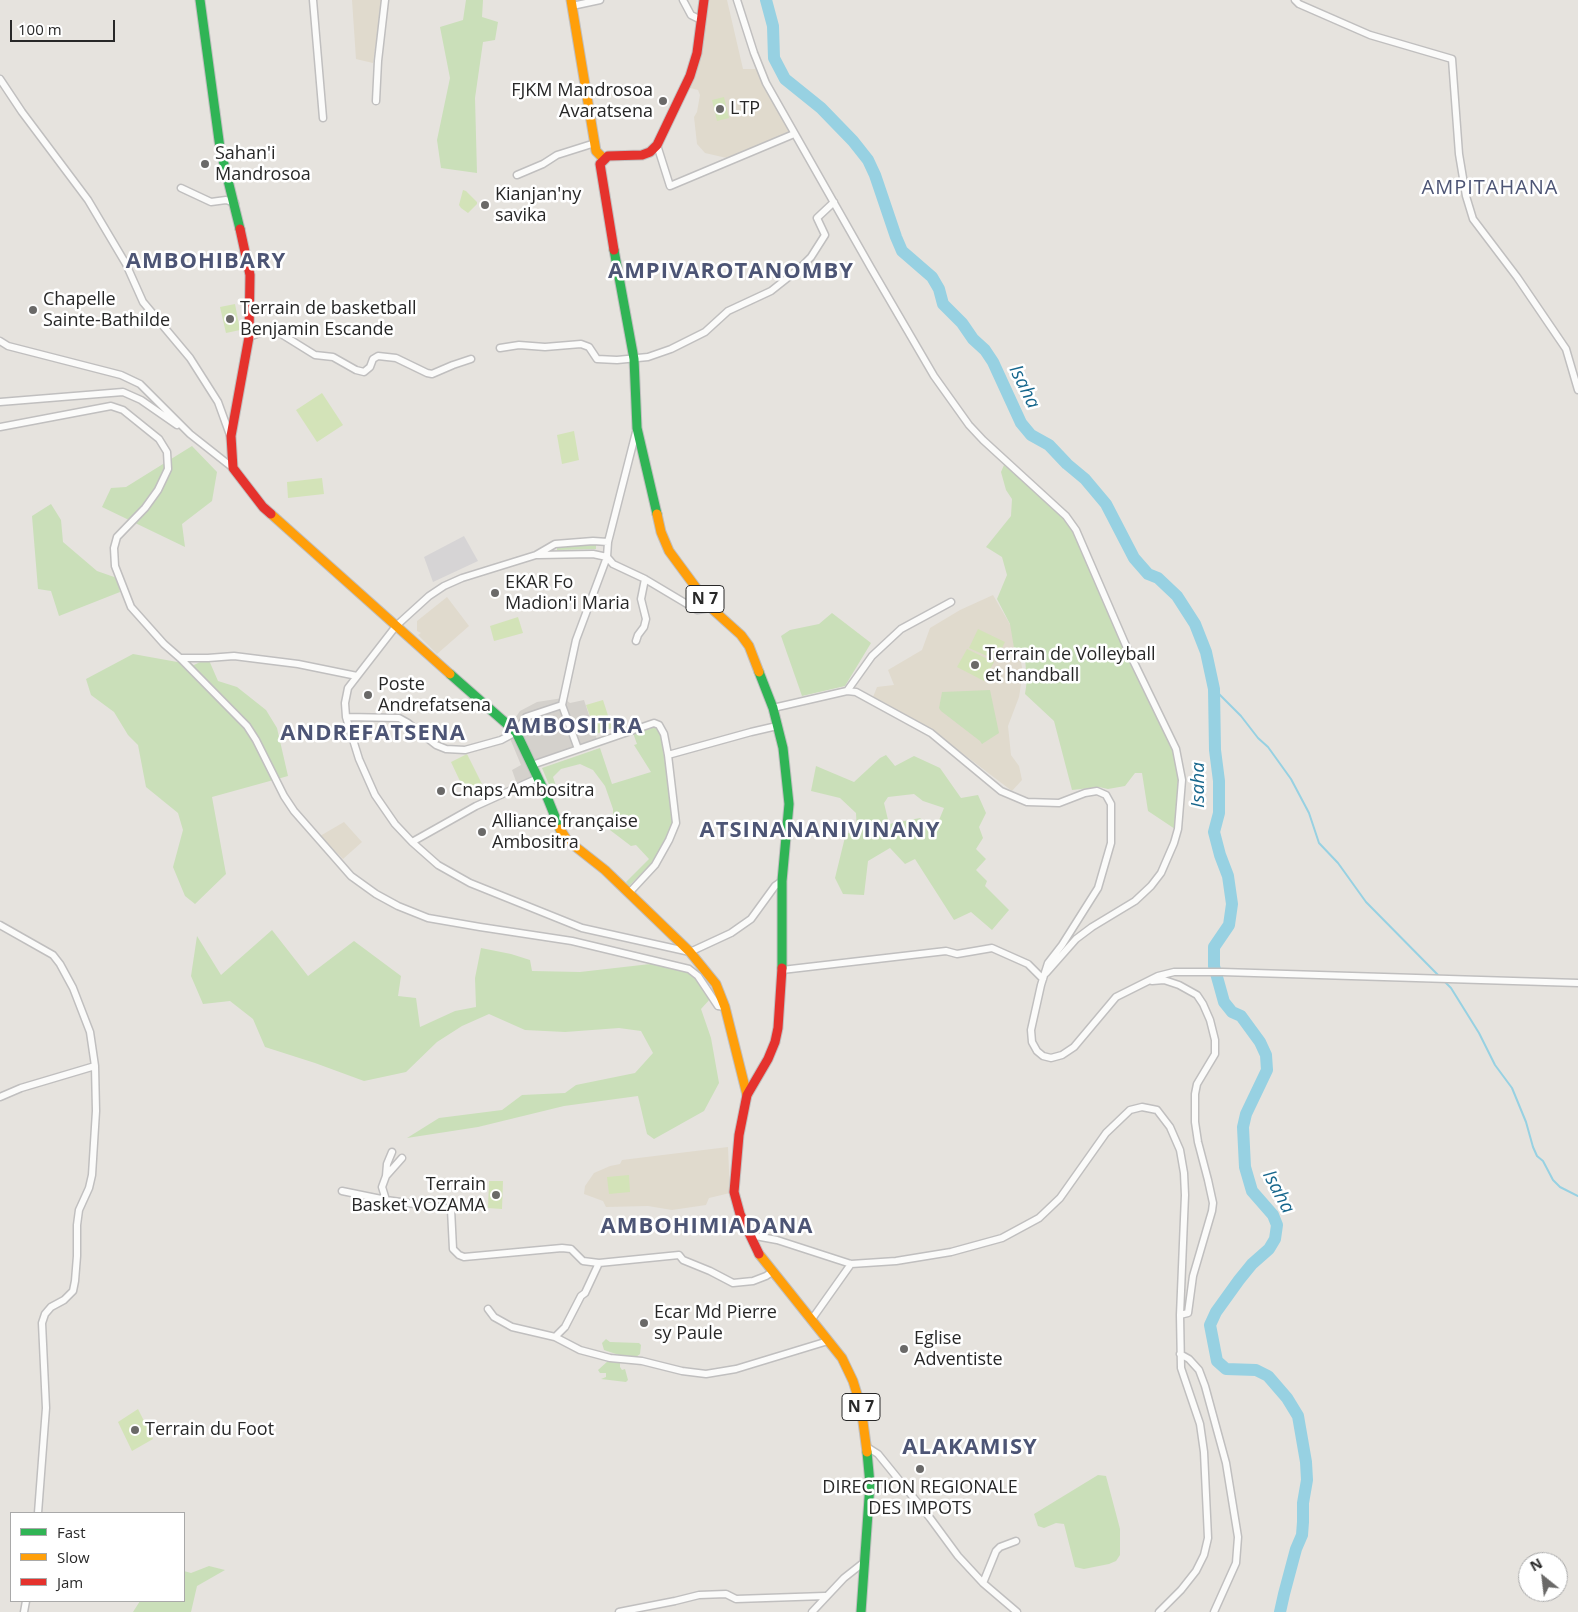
<!DOCTYPE html>
<html>
<head>
<meta charset="utf-8">
<style>
  body { margin:0 }
  #map { position:relative; width:1578px; height:1612px; overflow:hidden; background:#e6e3de; font-family:"Open Sans",sans-serif }
  canvas { display:block }
  .legend { position:absolute; left:10px; top:1512px; width:175px; height:90px; box-sizing:border-box; background:#fff; border:1px solid #a9a9a9; margin:0; padding:6px 9px; list-style:none; font-size:15px; color:#282828 }
  .legend li { display:flex; align-items:center; gap:10px; height:25px }
  .legend b { width:25px; border:1px solid #a9a9a9 }
  .north { position:absolute; left:1518px; top:1552px; width:50px; height:50px; box-sizing:border-box; background:#fff; border:1px solid #a9a9a9; border-radius:50%; rotate:331deg; font-size:14px; font-weight:700; line-height:20px; text-align:center; color:#282828 }
  .north::after { content:''; display:block; margin:auto; width:18px; height:22px; background:#6a6968; clip-path:polygon(50% 0,100% 100%,50% 72%,0 100%) }
  .scale { position:absolute; left:10px; top:20px; width:105px; height:22px; box-sizing:border-box; border:2px solid #282828; border-top:0; padding-left:6px; font-size:15px; line-height:18px; white-space:nowrap; color:#282828; -webkit-text-stroke:4px #fff; paint-order:stroke }
</style>
</head>
<body>
<div id="map">
<canvas width="1578" height="1612"></canvas>
<ul class="legend">
<li><b style="height:6px;background:#30b455"></b>Fast</li>
<li><b style="height:6px;background:#ff9f0a"></b>Slow</li>
<li><b style="height:6px;background:#e5322d"></b>Jam</li>
</ul>
<div class="north">N</div>
<div class="scale">100 m</div>
</div>
<script>
const c = document.querySelector('canvas').getContext('2d');
c.lineJoin = 'round';
function fillPath(path, color) {
  c.fillStyle = color;
  c.fill(path, 'evenodd');
}
function poly(rows) {
  const path = new Path2D();
  for (const r of rows) {
    path.moveTo(r[0], r[1]);
    for (let i = 2; i < r.length; i += 2) path.lineTo(r[i], r[i + 1]);
  }
  return path;
}
function stroke(path, color, width, dash) {
  c.strokeStyle = color;
  c.lineWidth = width;
  c.lineCap = dash ? 'butt' : 'round';
  c.setLineDash(dash || []);
  c.stroke(path);
}
function write(font, color, halo, rows, align = 'center') {
  c.font = font + ' "Open Sans",sans-serif';
  c.lineWidth = 5;
  c.setLineDash([]);
  c.textBaseline = 'middle';
  c.strokeStyle = halo;
  c.fillStyle = color;
  for (const [text, x, y, turn = 0] of rows) {
    c.save();
    c.translate(x, y);
    c.rotate((+turn || 0) * Math.PI / 180);
    c.textAlign = isNaN(turn) ? turn : align;
    if (halo) c.strokeText(text, 0, 0);
    c.fillText(text, 0, 0);
    c.restore();
  }
}
const industrial = poly([
  [464,536,478,561,433,582,424,557]
]);
const education = poly([
  [352,0,382,0,373,63,356,59],
  [710,0,727,0,743,69,758,69,792,134,731,159,705,153,697,144,694,117,697,112,700,95,698,90,690,88,689,83,705,24],
  [993,595,1015,633,1023,672,1019,697,1008,726,1011,755,1019,766,1022,780,1012,791,933,731,873,697,877,687,894,685,888,670,922,650,930,628,960,610],
  [447,597,469,626,437,654,418,635,421,633,417,631,417,621],
  [344,822,362,842,343,859,320,836],
  [728,1147,730,1193,709,1198,706,1205,672,1210,648,1206,606,1207,603,1201,584,1194,585,1186,594,1173,610,1166,620,1164,622,1160]
]);
const green = poly([
  [466,0,483,0,482,17,498,22,495,40,483,42,475,98,477,173,441,168,437,140,450,78,440,27,463,20],
  [192,446,217,472,212,501,182,524,185,547,102,507,111,488,126,487],
  [1004,465,1065,517,1073,532,1125,649,1173,750,1177,764,1178,780,1175,829,1148,811,1142,773,1135,773,1125,786,1108,789,1099,787,1072,790,1054,721,1025,694,1027,680,1025,659,1014,648,1010,624,997,599,1007,575,1002,557,986,547,1011,516,1012,499,1006,490,1001,472],
  [51,504,61,520,63,542,97,571,117,578,120,592,59,616,51,591,38,589,32,516],
  [596,544,596,549,557,550,557,545],
  [832,613,871,643,845,686,802,696,781,636,790,630,819,624],
  [133,654,194,665,208,658,218,681,237,687,266,710,277,728,288,776,212,797,226,874,195,904,185,896,173,867,183,830,178,813,146,787,138,745,128,735,114,712,91,695,86,679],
  [990,690,999,733,982,744,980,741,941,711,939,708,942,692],
  [655,727,659,730,662,742,674,822,663,845,652,863,629,886,626,882,649,859,636,845,631,846,606,827,613,817,613,809,605,786,593,770,580,764,561,769,553,777,558,792,553,794,542,768,600,748,612,784,651,772,634,745,637,744,633,733],
  [886,755,895,766,914,756,940,768,961,798,978,795,986,813,979,827,983,838,976,849,986,859,976,870,987,881,985,886,1009,910,992,930,971,912,954,920,915,859,905,864,890,848,868,861,864,895,843,894,835,878,846,833,857,833,856,813,840,798,811,791,816,766,854,782,880,758],
  [914,794,923,801,944,808,937,825,928,825,920,818,889,824,884,803,888,797],
  [272,930,308,976,354,941,401,976,398,996,416,998,420,1027,455,1011,476,1007,475,978,481,948,511,954,530,960,532,971,580,972,659,963,691,973,711,998,701,1009,711,1038,719,1083,704,1111,654,1139,647,1134,638,1096,564,1106,478,1127,407,1138,439,1118,502,1110,522,1095,565,1093,576,1085,635,1073,653,1053,641,1031,619,1028,565,1032,525,1030,489,1014,462,1026,437,1042,406,1072,364,1081,315,1063,265,1047,253,1019,230,1001,203,1004,191,976,197,936,221,975],
  [606,1339,610,1342,639,1343,641,1345,640,1354,636,1357,619,1355,604,1350,602,1343],
  [608,1361,620,1363,620,1367,622,1370,625,1369,628,1380,626,1382,601,1379,606,1377,606,1373,600,1373,598,1370],
  [1098,1475,1106,1476,1120,1529,1120,1555,1116,1561,1109,1564,1084,1569,1075,1567,1064,1524,1056,1523,1044,1528,1038,1526,1034,1514],
  [209,1566,225,1570,197,1586,191,1612,133,1612,140,1601,184,1601,184,1571,191,1573]
]);
const pitch = poly([
  [724,97,729,118,717,121,712,100],
  [463,190,466,191,477,202,477,204,468,213,461,208,459,205],
  [235,304,240,330,226,333,220,307],
  [322,393,343,425,317,442,296,410],
  [574,431,579,460,562,464,557,435],
  [322,478,324,494,288,498,287,482],
  [518,617,523,633,494,641,490,626],
  [978,629,1005,642,996,660,969,648],
  [967,649,994,662,984,681,957,667],
  [603,700,612,728,596,734,586,705],
  [467,754,484,788,467,796,451,762],
  [629,1175,630,1192,609,1194,607,1177],
  [489,1181,503,1181,502,1209,488,1208],
  [138,1409,153,1439,132,1451,118,1422]
]);
const plaza = poly([
  [563,698,570,703,584,700,598,742,537,765,542,778,518,787,512,770,521,765,509,736,509,727,520,711,537,702]
]);
const stream = poly([
  [1214,689,1241,716,1258,738,1268,747,1291,779,1309,813,1319,843,1338,863,1366,902,1440,977],
  [1445,982,1451,988,1479,1033,1495,1065,1512,1088,1526,1122,1533,1147,1537,1156,1543,1161,1553,1180,1560,1187,1578,1196]
]);
const river = poly([
  [766,0,773,26,774,58,785,79,821,108,853,141,868,160,875,175,896,237,902,251,932,277,939,289,943,304,962,323,973,339,985,350,993,362,1021,423,1031,435,1049,445,1067,464,1085,479,1106,504,1134,558,1148,574,1158,578,1177,596,1195,624,1206,652,1214,689,1215,750,1219,781,1219,813,1214,832,1220,855,1228,876,1232,904,1229,925,1214,947,1214,966,1224,1002,1232,1012,1241,1016,1260,1042,1266,1055,1267,1070,1246,1114,1243,1127,1245,1167,1252,1191,1273,1215,1277,1225,1275,1239,1269,1249,1252,1264,1239,1280,1216,1312,1210,1325,1217,1361,1226,1369,1256,1370,1268,1376,1287,1398,1298,1416,1306,1462,1307,1480,1303,1503,1303,1522,1302,1535,1296,1549,1284,1594,1280,1612]
]);
const street = poly([
  [313,0,323,118],
  [683,0,691,15,701,20],
  [737,0,754,53,766,83,871,268,934,376,969,425,983,440,1066,516,1076,530,1127,648,1176,749,1182,780,1178,829,1174,843,1161,873,1151,886,1135,901,1092,927,1076,939,1046,973],
  [1295,0,1299,4,1370,35,1452,59,1459,154,1466,196,1473,219,1517,277,1566,349,1578,390],
  [572,6,600,0],
  [0,79,22,112,88,200,126,264,143,302,190,358,218,402,230,435],
  [376,101,378,61,385,0],
  [657,145,670,186,794,134],
  [517,175,543,164,557,155,595,143],
  [181,188,211,202,226,200,235,203],
  [249,337,262,332,270,331,278,332,315,355,333,357,356,370,364,372,370,367,373,359,378,356,396,358,427,373,432,374,453,365,471,359],
  [0,341,8,346,121,375,140,384,190,434,233,468],
  [500,348,519,345,545,347,581,344,589,347,597,359,617,360,648,357,671,349,705,332,728,311,771,291,800,268,811,257,825,235,817,218,834,202],
  [0,402,123,392,141,400,177,425],
  [0,427,111,406,123,410,159,439,167,452,168,469,158,490,145,508,117,537,114,548,115,566,131,607,164,644,180,658,247,726,256,740,284,796,294,811,351,876,376,894,398,906,428,918,480,927,572,941,689,969,698,976,718,1006,725,1007],
  [608,542,593,541,555,544,536,555,462,578,444,586,429,596,396,626,348,688,345,703,346,717,359,759,375,795,395,824,412,842,438,865,470,883,582,928,690,952,731,933,751,919,775,886,782,881],
  [538,555,593,554,607,557,613,564,645,579,697,610,711,608],
  [636,641,638,635,644,627,646,619,641,599,645,579],
  [180,658,208,658,234,656,298,664,357,676],
  [847,691,872,656,901,629,951,602],
  [773,708,847,691,856,692,931,733,1001,791,1027,802,1059,803,1085,793,1097,791,1106,795,1111,804,1111,843,1098,888,1062,945,1048,963,1041,985,1031,1030,1032,1042,1037,1051,1043,1056,1051,1058,1062,1055,1074,1047,1116,997,1158,976,1174,972,1222,972,1578,983],
  [346,717,399,718,408,723,436,745,446,749,465,750,501,740,516,732,526,717,562,705],
  [578,749,562,705,576,640,607,557,608,542,636,432],
  [668,755,751,732,777,726],
  [532,765,654,723,659,725,664,734,668,755,676,823,669,840,655,865,629,893],
  [412,842,476,806,538,778],
  [0,925,53,955,60,964,73,988,90,1032,95,1066,96,1111,92,1175,89,1188,79,1210,77,1225,77,1256,75,1281,73,1291,64,1300,51,1307,45,1314,42,1323,46,1408,38,1513],
  [782,970,946,951,957,954,992,948,1028,964,1043,979],
  [1152,981,1164,980,1179,985,1197,995,1203,1004,1210,1020,1215,1040,1215,1054,1197,1084,1195,1094,1195,1122,1198,1142,1208,1180,1213,1203,1212,1211,1193,1276,1188,1313,1180,1315],
  [0,1097,21,1088,95,1066],
  [386,1176,387,1164,392,1152],
  [342,1191,386,1200,451,1209,453,1249,459,1255,464,1257,562,1248,571,1249,583,1261,599,1263,679,1255,683,1260,710,1271,733,1283,753,1281,766,1276,772,1272],
  [386,1200,382,1187,386,1176,402,1158],
  [750,1235,777,1240,851,1264,896,1261,951,1252,1002,1238,1039,1218,1060,1198,1106,1133,1130,1110,1142,1107,1157,1110,1170,1127,1180,1150,1184,1173,1185,1195,1180,1315,1181,1368,1200,1424,1204,1452,1208,1538,1204,1555,1196,1571,1181,1590,1159,1612],
  [488,1309,494,1317,512,1327,555,1337,580,1350,610,1358,642,1361,682,1371,706,1374,736,1369,828,1341],
  [812,1319,851,1264],
  [555,1337,565,1327,581,1296,585,1293,599,1263],
  [1180,1354,1189,1359,1199,1370,1205,1386,1226,1463,1238,1537,1236,1563,1214,1612],
  [867,1447,878,1454,930,1518,958,1556,983,1583,1017,1612],
  [983,1583,996,1551,1000,1547,1016,1541],
  [24,1612,26,1601],
  [619,1612,675,1601,699,1595,726,1594,736,1599,825,1596],
  [812,1612,844,1578,863,1563]
]);
const fast = poly([
  [200,0,220,148,240,229],
  [614,250,634,359,637,428,657,514],
  [759,672,773,708,783,748,789,804,782,881,782,968],
  [450,674,516,732,547,797,560,829],
  [861,1612,870,1484,867,1452]
]);
const slow = poly([
  [571,0,596,151,604,159],
  [271,514,450,674],
  [657,514,661,532,669,551,711,608,741,635,749,646,759,672],
  [560,829,567,840,605,870,690,952,716,984,725,1007,747,1095],
  [759,1254,842,1358,853,1381,861,1407,867,1452]
]);
const jam = poly([
  [240,229,250,275,249,337,231,436,233,468,263,507,271,514],
  [614,250,600,164,608,156,642,155,650,152,657,145,690,76,697,53,704,0],
  [759,1254,740,1214,734,1192,739,1135,747,1095,768,1059,775,1042,778,1028,782,968]
]);
const markers = [
  [663,101,5,"#6a6968"],
  [720,109,5,"#6a6968"],
  [205,164,5,"#6a6968"],
  [485,205,5,"#6a6968"],
  [33,310,5,"#6a6968"],
  [230,319,5,"#6a6968"],
  [495,593,5,"#6a6968"],
  [975,665,5,"#6a6968"],
  [368,695,5,"#6a6968"],
  [441,791,5,"#6a6968"],
  [482,832,5,"#6a6968"],
  [496,1195,5,"#6a6968"],
  [644,1323,5,"#6a6968"],
  [904,1349,5,"#6a6968"],
  [135,1430,5,"#6a6968"],
  [920,1469,5,"#6a6968"]
];
const shields = [
  [705,599,38],
  [861,1407,38]
];
const shieldNames = [
  ["N 7",705,599],
  ["N 7",861,1407]
];
const poiNames = [
  ["FJKM Mandrosoa",653,91,"right"],
  ["Avaratsena",653,112,"right"],
  ["LTP",730,109],
  ["Sahan'i",215,154],
  ["Mandrosoa",215,175],
  ["Kianjan'ny",495,195],
  ["savika",495,216],
  ["Chapelle",43,300],
  ["Sainte-Bathilde",43,321],
  ["Terrain de basketball",240,309],
  ["Benjamin Escande",240,330],
  ["EKAR Fo",505,583],
  ["Madion'i Maria",505,604],
  ["Terrain de Volleyball",985,655],
  ["et handball",985,676],
  ["Poste",378,685],
  ["Andrefatsena",378,706],
  ["Cnaps Ambositra",451,791],
  ["Alliance française",492,822],
  ["Ambositra",492,843],
  ["Terrain",486,1185,"right"],
  ["Basket VOZAMA",486,1206,"right"],
  ["Ecar Md Pierre",654,1313],
  ["sy Paule",654,1334],
  ["Eglise",914,1339],
  ["Adventiste",914,1360],
  ["Terrain du Foot",145,1430],
  ["DIRECTION REGIONALE",920,1488,"center"],
  ["DES IMPOTS",920,1509,"center"]
];
const waterNames = [
  ["Isaha",1024,387,64],
  ["Isaha",1199,785,-90],
  ["Isaha",1278,1192,62]
];
const quarterNames = [
  ["AMPITAHANA",1490,188]
];
const districtNames = [
  ["AMBOHIBARY",206,262],
  ["AMPIVAROTANOMBY",731,272],
  ["AMBOSITRA",574,727],
  ["ANDREFATSENA",373,734],
  ["ATSINANANIVINANY",820,831],
  ["AMBOHIMIADANA",707,1227],
  ["ALAKAMISY",970,1448]
];
fillPath(industrial, '#d6d4d5');
fillPath(education, '#e0dacd');
fillPath(green, '#cadfb9');
fillPath(pitch, '#d3e3b8');
fillPath(plaza, '#d4d1cc');
stroke(stream, '#97d1e2', 2);
stroke(river, '#97d1e2', 12);
stroke(street, '#c0bfbf', 9);
stroke(fast, '#c0bfbf', 11);
stroke(slow, '#c0bfbf', 11);
stroke(jam, '#c0bfbf', 11);
stroke(street, '#fbfbfa', 6);
stroke(fast, '#30b455', 9);
stroke(slow, '#ff9f0a', 9);
stroke(jam, '#e5322d', 9);
for (const [x, y, r, color] of markers) {
  const dot = new Path2D();
  dot.arc(x, y, r, 0, 2 * Math.PI);
  c.fillStyle = color;
  c.fill(dot);
  stroke(dot, '#fff', 2);
}
for (const [x, y, w] of shields) {
  const box = new Path2D();
  box.roundRect(x - w / 2, y - 13.5, w, 27, 4);
  c.fillStyle = '#fff';
  c.fill(box);
  stroke(box, '#282828', 1);
}
write('bold 16px', '#282828', null, shieldNames);
write('18px', '#282828', '#fff', poiNames, 'left');
write('italic 19px', '#17678d', '#fff', waterNames);
c.letterSpacing = '1px';
write('20px', '#4d5575', '#fff', quarterNames);
c.letterSpacing = '0px';
c.letterSpacing = '1px';
write('bold 22px', '#4d5575', '#fff', districtNames);
c.letterSpacing = '0px';
</script>
</body>
</html>
